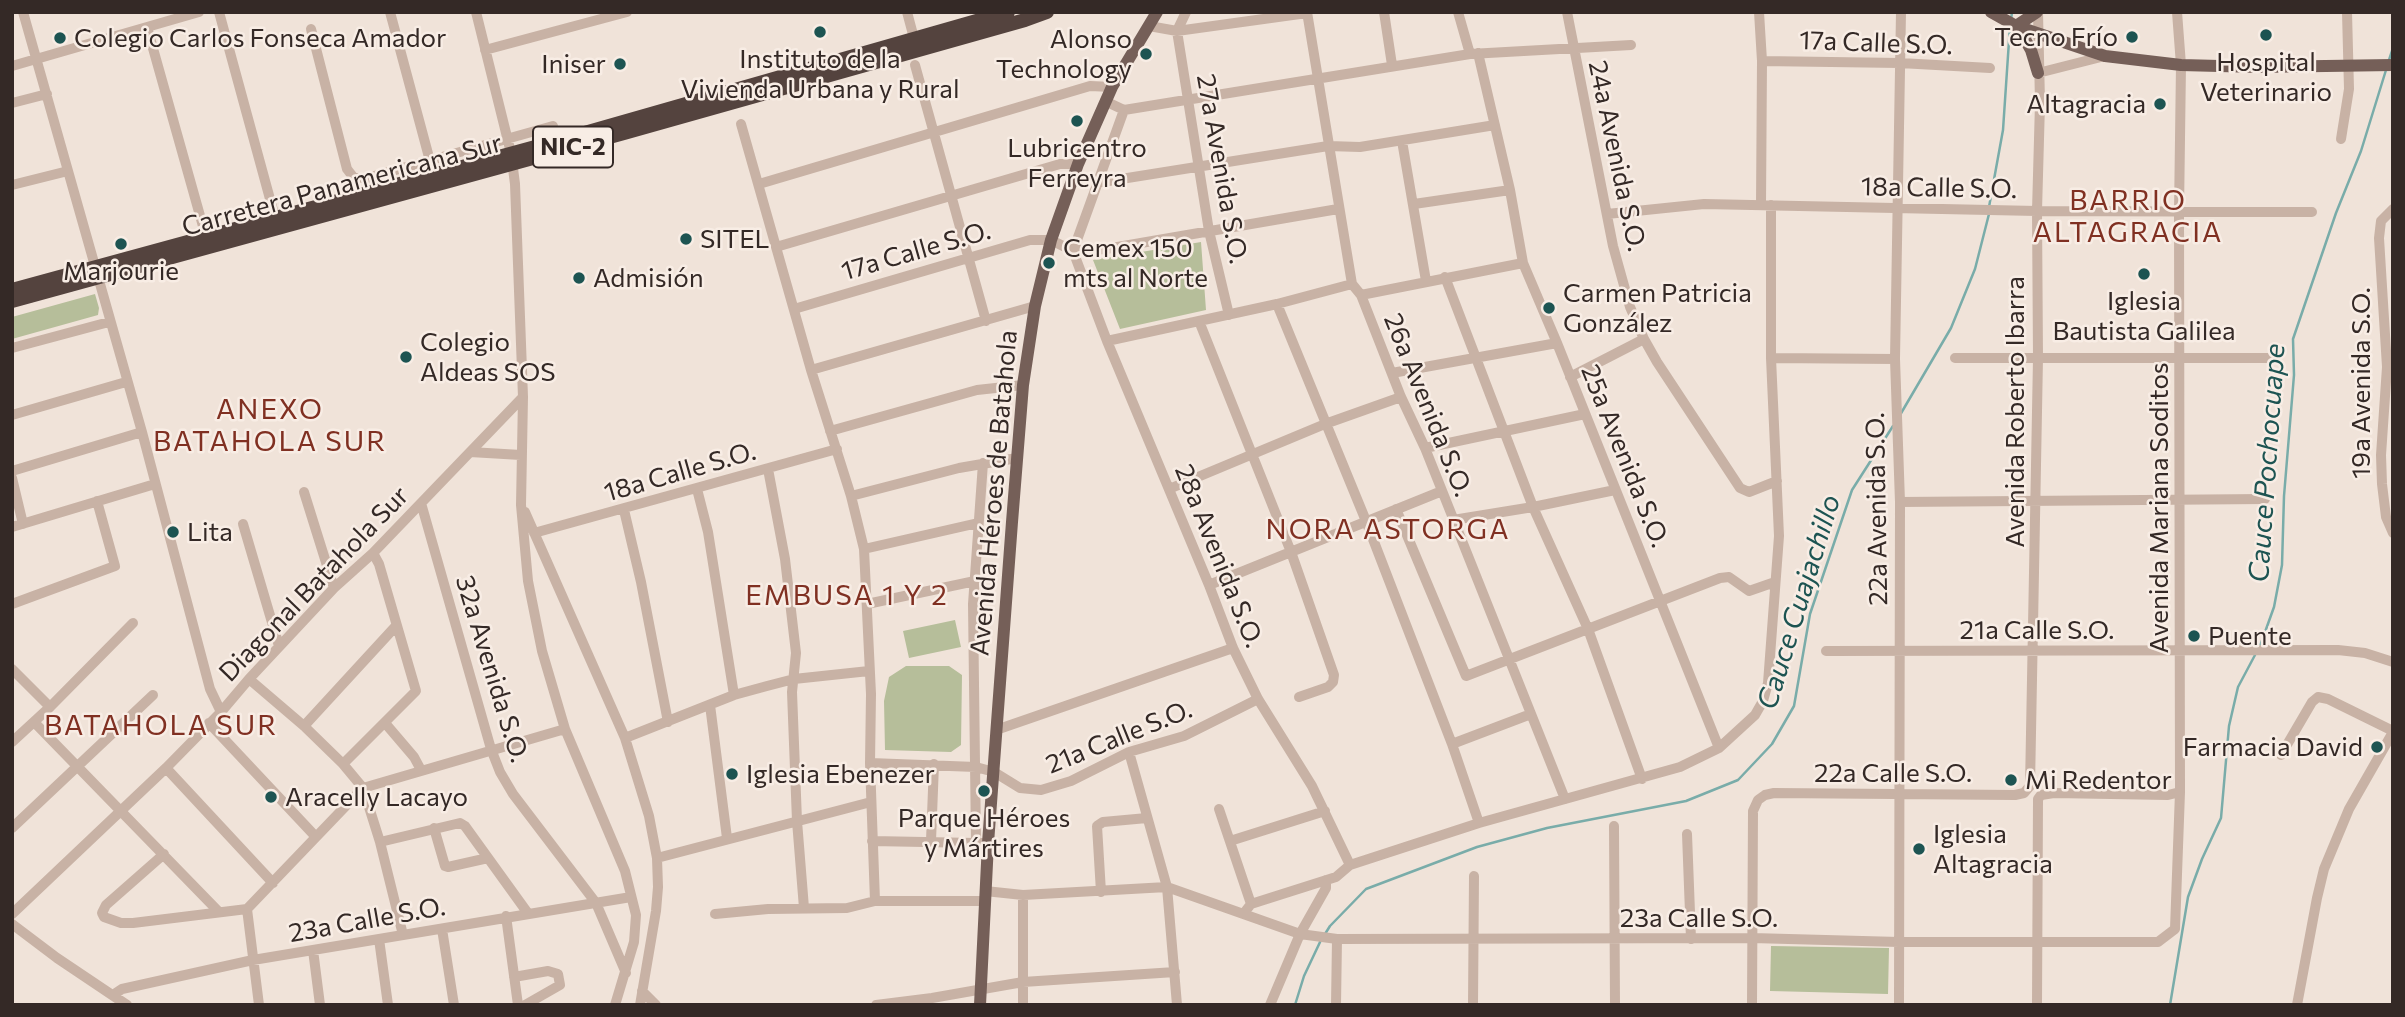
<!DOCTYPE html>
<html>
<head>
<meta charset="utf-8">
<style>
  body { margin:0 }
  #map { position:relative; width:2405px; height:1017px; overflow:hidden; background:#f0e3d9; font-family:Commissioner,sans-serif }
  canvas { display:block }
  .frame { position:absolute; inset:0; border:14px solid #342926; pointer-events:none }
</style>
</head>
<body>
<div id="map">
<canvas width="2405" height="1017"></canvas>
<div class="frame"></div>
</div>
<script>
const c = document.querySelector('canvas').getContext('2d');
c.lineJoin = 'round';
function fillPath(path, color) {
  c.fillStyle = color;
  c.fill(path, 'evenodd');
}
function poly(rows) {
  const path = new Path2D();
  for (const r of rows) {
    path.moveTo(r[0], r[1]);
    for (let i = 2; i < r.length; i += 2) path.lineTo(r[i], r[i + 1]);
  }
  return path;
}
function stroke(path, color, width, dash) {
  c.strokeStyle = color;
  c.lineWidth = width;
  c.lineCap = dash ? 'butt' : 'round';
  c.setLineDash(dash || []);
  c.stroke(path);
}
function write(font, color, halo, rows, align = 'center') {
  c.font = font + ' Commissioner,sans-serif';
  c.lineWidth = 5;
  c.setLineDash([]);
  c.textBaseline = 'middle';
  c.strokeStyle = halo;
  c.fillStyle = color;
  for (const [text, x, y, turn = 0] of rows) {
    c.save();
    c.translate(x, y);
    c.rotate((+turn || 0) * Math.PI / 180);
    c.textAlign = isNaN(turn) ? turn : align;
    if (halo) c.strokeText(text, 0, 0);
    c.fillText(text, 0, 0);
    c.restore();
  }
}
const green = poly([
  [1201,242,1206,310,1120,329,1093,260],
  [95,294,99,308,98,315,12,339,12,317],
  [955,620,961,647,909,658,903,631],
  [906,666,949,666,962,675,961,745,951,752,885,750,884,701,889,677],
  [1771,946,1889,948,1888,994,1770,991]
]);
const stream = poly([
  [2011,20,2012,12],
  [2389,60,2393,48],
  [1989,207,2003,130,2010,26],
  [1900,415,1951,328,1975,269,1989,214],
  [2260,646,2274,607,2282,565,2284,496,2294,375,2293,339,2336,213,2361,151,2386,70],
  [1325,934,1330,926,1366,889,1477,847,1547,828,1686,801,1738,780,1772,744,1794,706,1810,614,1852,490,1893,426],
  [1295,1005,1304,976,1321,940],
  [2170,1005,2188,897,2202,859,2221,818,2229,726,2238,687,2255,655]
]);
const minor = poly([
  [23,12,142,432,210,689,221,712],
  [219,12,276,221],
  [390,12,430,161],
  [476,12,511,153,515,184,523,397,521,505,528,581,542,651,565,729,625,871,636,915,634,942,615,1005],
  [907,12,915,42],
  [1307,12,1352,284,1361,295,1401,397,1425,448,1565,799],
  [1384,12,1392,65],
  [1458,12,1470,54],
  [1567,12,1613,246,1630,307,1644,339,1657,362,1740,488,1749,492,1777,481],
  [1759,12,1762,61,1761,205],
  [1149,26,1177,31,1186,12],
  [147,27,206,237],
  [311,29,347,169,354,178,367,178,553,126],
  [485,50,627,12],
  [1478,53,1510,190,1523,263,1557,343,1719,748],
  [1762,61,1900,63,1990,68],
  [915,65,986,321],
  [12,66,199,12],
  [2038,73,2105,56],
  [1105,101,1124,110,1470,54,1631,45],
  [12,103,47,94],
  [741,124,811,370,851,496,864,549,871,694,870,763,875,901],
  [2341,139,2349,89,2347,12],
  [1402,141,1426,281],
  [1096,183,1328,146,1360,147,1495,125],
  [759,184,1090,86,1112,87],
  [12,185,68,171],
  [1414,204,1510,190],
  [2393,209,2381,221,2379,238,2387,367,2381,455,2382,484,2386,517,2393,533],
  [1607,214,1704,204,2037,211,2312,212],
  [776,247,1060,164,1078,164],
  [1073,251,1107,341,1209,585,1233,648,1258,699,1312,786,1350,865],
  [1073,251,1124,110],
  [1445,277,1533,507,1588,629,1642,779],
  [1361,295,1523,263],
  [1277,304,1366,521,1452,744,1479,823],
  [794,309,1030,240,1051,240,1073,251,1106,249,1338,209],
  [1229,315,1209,231,1177,31,1307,13],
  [1199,321,1291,552,1334,675,1333,682,1328,687,1299,697],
  [1107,341,1277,304,1352,284],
  [12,348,109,322],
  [1771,358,1895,359],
  [1955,358,2276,358],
  [811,370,1035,306],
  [1392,373,1557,343],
  [1570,377,1644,339],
  [12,415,126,382],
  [830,431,977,390,1023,385],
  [1425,448,1585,414],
  [470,452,521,455],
  [983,463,973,604,976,843,988,843],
  [768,469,785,559,796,653,792,692,797,821,804,908],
  [12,471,142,432],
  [12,478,23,524],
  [697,489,708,532,734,695],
  [1169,489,1325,424,1401,397],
  [304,492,334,588],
  [851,496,959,468,1017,458],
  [1900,502,2265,499],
  [421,503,491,749,500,772,513,794,596,903,626,973],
  [1396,509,1466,676,1720,578,1729,577,1749,591,1775,582],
  [624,510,641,582,668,722],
  [525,512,625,738,649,816,657,858,658,887,656,911,640,1005],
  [1453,520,1533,507,1615,490],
  [243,524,279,646],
  [12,527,155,484],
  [534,533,837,449],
  [864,549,978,523],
  [1209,585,1442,491],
  [12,604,115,566,97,501],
  [867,604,975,581],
  [1826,651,2338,650,2365,653,2393,662],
  [12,669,50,707],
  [249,679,304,726,343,764,363,788,380,842,403,935],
  [710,705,727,838],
  [34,722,218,911],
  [209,723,316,837],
  [385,723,414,757,421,770],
  [304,726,395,627],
  [996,730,1233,648],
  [625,738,734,695,767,686,794,679,869,671],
  [12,742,50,707,133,623],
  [1452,744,1531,714],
  [1129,752,1167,887,1177,1005],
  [2281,755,2312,702,2318,697,2328,699,2393,731],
  [870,763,976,767,994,772,1020,788,1041,790,1071,781,1129,752,1184,736,1258,699],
  [343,764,416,691,379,564,373,553],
  [166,768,273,883],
  [1219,809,1251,904],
  [1614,826,1615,1005],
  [12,828,153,695],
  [434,828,445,866,448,867,488,858],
  [1687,834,1691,939],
  [872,841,976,843],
  [931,841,934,764],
  [1230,841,1325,811],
  [380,842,460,823,465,826,527,912],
  [164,854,106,905,102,913,104,917,121,923,133,923,247,909],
  [657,858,871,802],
  [985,891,1023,895,1167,887,1300,934,1337,939,1752,938,1899,942,2158,942,2175,929,2180,792,2179,212,2181,65,2177,12],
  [1101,892,1097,826,1103,822,1147,818],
  [247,909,363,788,565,729],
  [247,909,259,1005],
  [1244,913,1251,904,1336,877,1350,865,1479,823,1680,767,1719,748,1755,715,1763,701,1768,683,1779,536,1771,358,1771,205],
  [12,914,166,768,221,712,249,679,334,588,373,553,523,397],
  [715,914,768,909,847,908,875,901,984,901],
  [506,916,518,1005],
  [12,924,57,958,127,1005],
  [442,929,454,1005],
  [379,939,388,1005],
  [313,950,320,1005],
  [514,977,548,971,558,974,560,985,525,1005],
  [642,991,656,1005],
  [113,995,122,989,253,960,631,897],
  [876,1005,932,998,1023,982,1175,972],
  [1023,1005,1023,895],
  [1270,1005,1300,934,1326,888,1326,880],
  [1336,1005,1337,939],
  [1473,1005,1474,876],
  [1752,1005,1753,811,1758,800,1765,795,1774,793,2015,795,2024,793,2030,786,2038,358,2037,211,2040,103,2038,12],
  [1899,1005,1900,502,1895,359,1901,12],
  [2037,1005,2038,799,2041,795,2054,793,2168,795,2180,792],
  [2297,1005,2317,898,2324,869,2349,809,2393,732]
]);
const major = poly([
  [1991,12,2016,26,2105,56,2181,65,2258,67,2393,65],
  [2016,26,2037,12],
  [2018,27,2031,50,2038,73],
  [980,1005,988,843,1012,522,1023,385,1035,306,1051,240,1078,164,1112,87,1157,12]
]);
const highway = poly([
  [12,290,539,146,1008,12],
  [12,301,624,133,1025,20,1047,12]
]);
const markers = [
  [820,32,7,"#1d5452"],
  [2266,35,7,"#1d5452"],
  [2132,37,7,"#1d5452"],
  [60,38,7,"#1d5452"],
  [1146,54,7,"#1d5452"],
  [620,64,7,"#1d5452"],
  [2160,104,7,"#1d5452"],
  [1077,121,7,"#1d5452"],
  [686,239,7,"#1d5452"],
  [121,244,7,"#1d5452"],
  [1049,263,7,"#1d5452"],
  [2144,274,7,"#1d5452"],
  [579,278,7,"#1d5452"],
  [1549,308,7,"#1d5452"],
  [406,357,7,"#1d5452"],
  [173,532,7,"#1d5452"],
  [2194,636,7,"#1d5452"],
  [2377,747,7,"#1d5452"],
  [732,774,7,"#1d5452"],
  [2011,780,7,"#1d5452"],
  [984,791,7,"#1d5452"],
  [271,797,7,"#1d5452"],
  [1919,849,7,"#1d5452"]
];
const shields = [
  [573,147,80]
];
const shieldNames = [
  ["NIC-2",573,147]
];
const poiNames = [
  ["Tecno Frío",2118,37,"right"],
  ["Colegio Carlos Fonseca Amador",74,38],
  ["Alonso",1132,39,"right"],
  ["Technology",1132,69,"right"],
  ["Instituto de la",820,59,"center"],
  ["Vivienda Urbana y Rural",820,89,"center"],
  ["Hospital",2266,62,"center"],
  ["Veterinario",2266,92,"center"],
  ["Iniser",606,64,"right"],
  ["Altagracia",2146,104,"right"],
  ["Lubricentro",1077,148,"center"],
  ["Ferreyra",1077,178,"center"],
  ["SITEL",700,239],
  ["Cemex 150",1063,248],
  ["mts al Norte",1063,278],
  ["Marjourie",121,271,"center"],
  ["Admisión",593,278],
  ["Carmen Patricia",1563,293],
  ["González",1563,323],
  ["Iglesia",2144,301,"center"],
  ["Bautista Galilea",2144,331,"center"],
  ["Colegio",420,342],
  ["Aldeas SOS",420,372],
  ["Lita",187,532],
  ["Puente",2208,636],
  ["Farmacia David",2363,747,"right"],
  ["Iglesia Ebenezer",746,774],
  ["Mi Redentor",2025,780],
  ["Aracelly Lacayo",285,797],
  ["Parque Héroes",984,818,"center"],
  ["y Mártires",984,848,"center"],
  ["Iglesia",1933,834],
  ["Altagracia",1933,864]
];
const streetNames = [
  ["17a Calle S.O.",1876,43,2],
  ["24a Avenida S.O.",1617,156,78],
  ["27a Avenida S.O.",1222,169,80],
  ["Carretera Panamericana Sur",342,185,-15],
  ["18a Calle S.O.",1939,188,1],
  ["17a Calle S.O.",916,251,-16],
  ["19a Avenida S.O.",2361,383,-90],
  ["26a Avenida S.O.",1428,405,68],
  ["Avenida Roberto Ibarra",2015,412,-90],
  ["25a Avenida S.O.",1625,456,68],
  ["18a Calle S.O.",680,472,-16],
  ["Avenida Héroes de Batahola",994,493,-85],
  ["Avenida Mariana Soditos",2159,508,-90],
  ["22a Avenida S.O.",1877,509,-91],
  ["28a Avenida S.O.",1219,556,68],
  ["Diagonal Batahola Sur",314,584,-46],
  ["21a Calle S.O.",2037,630],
  ["32a Avenida S.O.",492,669,73],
  ["21a Calle S.O.",1119,737,-22],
  ["22a Calle S.O.",1893,773],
  ["23a Calle S.O.",1699,918],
  ["23a Calle S.O.",367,920,-10]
];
const neighbourhoodNames = [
  ["BARRIO",2128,201],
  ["ALTAGRACIA",2128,233],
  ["ANEXO",270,410],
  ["BATAHOLA SUR",270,442],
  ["NORA ASTORGA",1388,530],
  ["EMBUSA 1 Y 2",847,596],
  ["BATAHOLA SUR",161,726]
];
const waterNames = [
  ["Cauce Pochocuape",2267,463,-86],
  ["Cauce Cuajachillo",1799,602,-73]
];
fillPath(green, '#b6be9a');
stroke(stream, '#79aca9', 2.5);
stroke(minor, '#c8b2a5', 10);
stroke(major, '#755f58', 12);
stroke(highway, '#54433e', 14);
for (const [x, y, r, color] of markers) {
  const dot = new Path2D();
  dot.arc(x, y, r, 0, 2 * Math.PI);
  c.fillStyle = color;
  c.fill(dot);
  stroke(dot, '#f8ede5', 2.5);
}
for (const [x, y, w] of shields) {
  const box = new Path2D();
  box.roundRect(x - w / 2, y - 20.5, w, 41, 5);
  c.fillStyle = '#f8ede5';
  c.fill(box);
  stroke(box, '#342926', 2);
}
write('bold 24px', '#342926', null, shieldNames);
write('26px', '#342926', '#f8ede5', poiNames, 'left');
write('26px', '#342926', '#f8ede5', streetNames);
c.letterSpacing = '2px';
write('28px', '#803022', '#f8ede5', neighbourhoodNames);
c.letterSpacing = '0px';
write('italic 28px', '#1d5452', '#f8ede5', waterNames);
</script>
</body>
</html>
